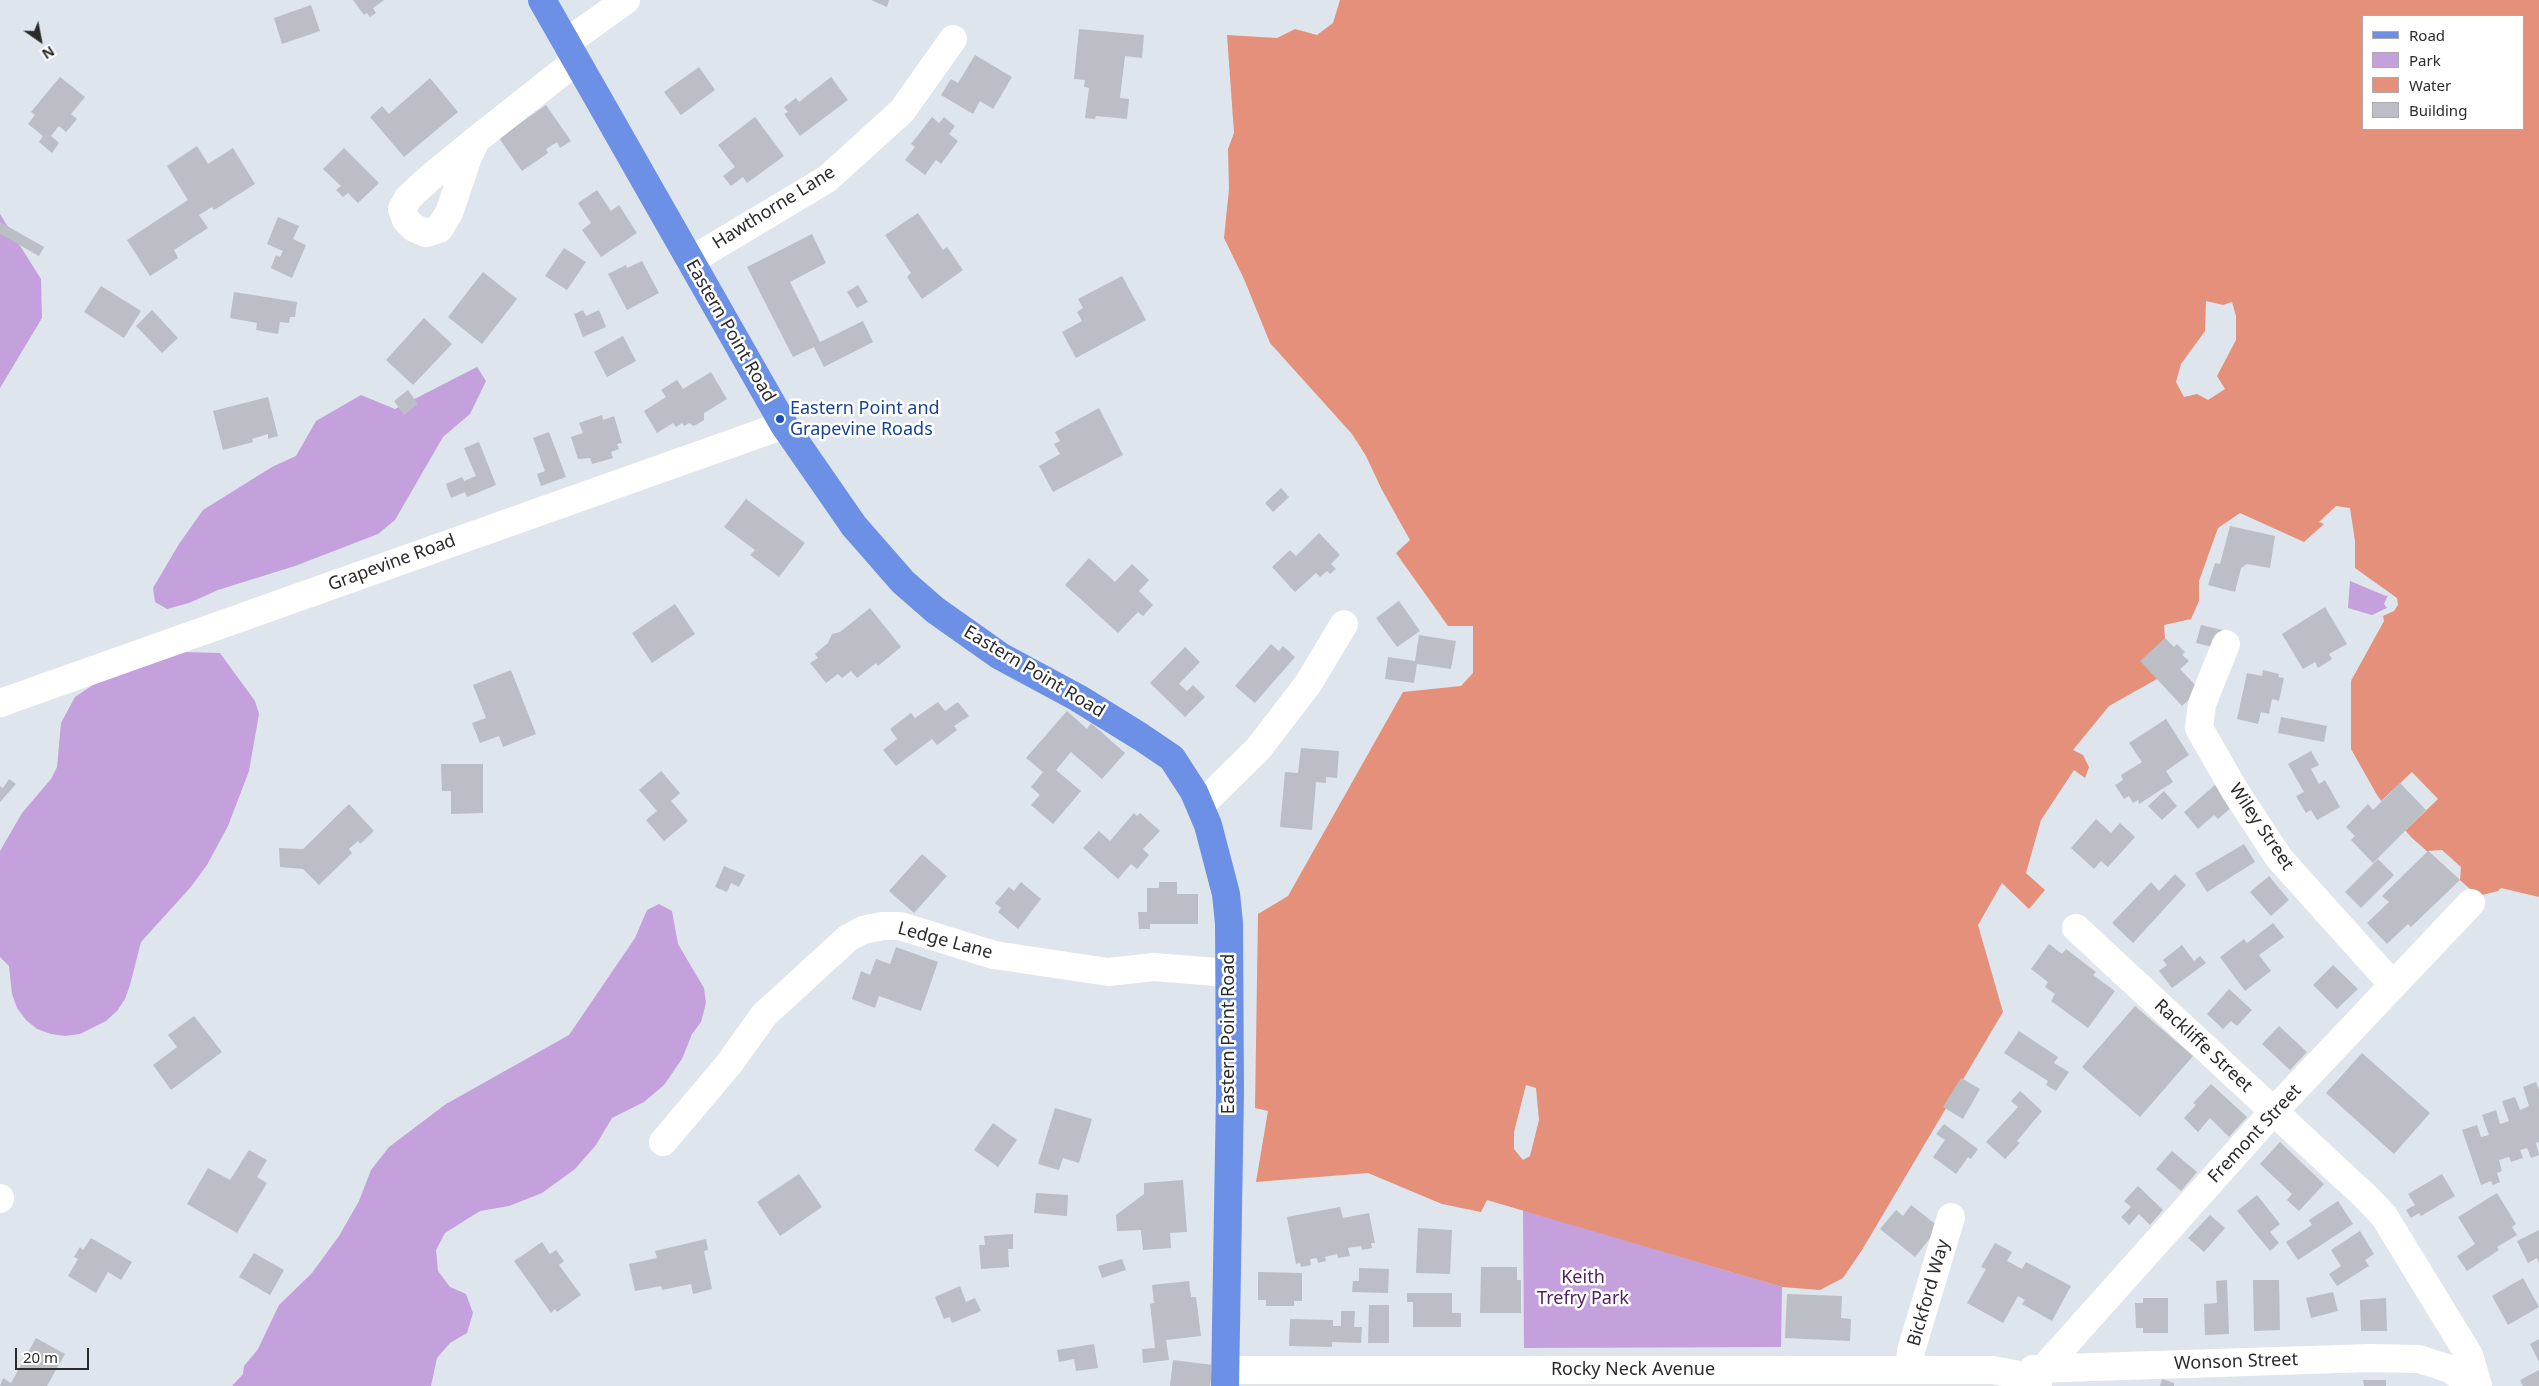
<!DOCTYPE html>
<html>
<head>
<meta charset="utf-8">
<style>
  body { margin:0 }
  #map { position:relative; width:2539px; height:1386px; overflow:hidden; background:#dfe5ec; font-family:"Noto Sans",sans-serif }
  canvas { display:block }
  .legend { position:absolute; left:2362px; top:15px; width:162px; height:115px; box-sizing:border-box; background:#fff; border:1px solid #aaa; margin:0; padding:6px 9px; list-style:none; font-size:15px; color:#2b2b2b }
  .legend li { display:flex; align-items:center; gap:10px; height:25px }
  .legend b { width:25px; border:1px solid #aaa }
  .north { position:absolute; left:15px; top:15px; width:50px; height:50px; -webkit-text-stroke:4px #fff; paint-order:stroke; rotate:147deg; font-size:14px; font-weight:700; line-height:20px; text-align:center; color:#2b2b2b }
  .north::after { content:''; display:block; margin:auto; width:18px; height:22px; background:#2b2b2b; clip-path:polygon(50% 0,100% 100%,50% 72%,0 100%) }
  .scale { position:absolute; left:15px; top:1348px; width:74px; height:22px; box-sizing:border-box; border:2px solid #2b2b2b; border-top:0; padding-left:6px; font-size:15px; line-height:18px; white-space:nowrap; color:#2b2b2b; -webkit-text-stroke:4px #fff; paint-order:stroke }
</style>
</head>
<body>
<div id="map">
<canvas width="2539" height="1386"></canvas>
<ul class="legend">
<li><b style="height:6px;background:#6b90e5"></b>Road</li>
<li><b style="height:14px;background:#c4a0dd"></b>Park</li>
<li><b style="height:14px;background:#e4907b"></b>Water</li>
<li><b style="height:14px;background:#bbbec4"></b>Building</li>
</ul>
<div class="north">N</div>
<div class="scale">20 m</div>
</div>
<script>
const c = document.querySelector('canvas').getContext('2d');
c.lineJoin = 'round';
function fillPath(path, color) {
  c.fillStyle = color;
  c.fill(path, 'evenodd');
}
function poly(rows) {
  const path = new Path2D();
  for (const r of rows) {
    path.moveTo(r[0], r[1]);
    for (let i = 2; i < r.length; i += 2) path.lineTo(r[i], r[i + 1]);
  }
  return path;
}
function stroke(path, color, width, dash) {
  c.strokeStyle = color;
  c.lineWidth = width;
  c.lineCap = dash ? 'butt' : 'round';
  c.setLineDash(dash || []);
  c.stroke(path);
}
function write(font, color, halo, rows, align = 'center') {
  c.font = font + ' "Noto Sans",sans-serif';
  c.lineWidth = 5;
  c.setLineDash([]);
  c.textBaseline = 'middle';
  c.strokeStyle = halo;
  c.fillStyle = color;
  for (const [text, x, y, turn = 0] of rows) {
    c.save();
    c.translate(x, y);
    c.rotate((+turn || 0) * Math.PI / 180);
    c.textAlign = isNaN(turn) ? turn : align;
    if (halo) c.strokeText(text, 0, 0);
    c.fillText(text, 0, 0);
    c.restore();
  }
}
const green = poly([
  [0,214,41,279,42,318,0,388],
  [477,367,486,381,470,414,443,437,395,520,378,534,295,566,218,590,189,603,167,609,155,602,153,588,179,544,203,510,272,467,296,456,316,421,361,395,395,409],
  [2350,581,2386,596,2388,595,2384,604,2387,608,2372,615,2348,608],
  [181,652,220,653,255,701,259,714,249,771,228,826,207,865,190,888,141,942,130,985,125,999,117,1011,106,1021,80,1034,65,1036,51,1034,37,1029,26,1020,17,1008,12,994,9,966,0,957,0,851,22,813,51,779,57,767,61,723,75,697,111,673],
  [659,904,672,911,678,944,704,988,706,1003,701,1022,692,1034,682,1059,664,1085,644,1102,612,1118,596,1145,575,1169,542,1193,509,1206,480,1211,445,1233,436,1250,438,1271,450,1287,466,1294,473,1313,467,1333,450,1343,437,1358,431,1386,232,1386,243,1374,244,1366,258,1349,279,1305,312,1273,339,1236,359,1201,371,1170,389,1147,446,1104,569,1035,635,938,647,910],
  [1523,1210,1782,1287,1781,1347,1524,1348]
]);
const water = poly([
  [1340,0,2539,0,2539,897,2501,888,2498,891,2478,896,2412,838,2389,812,2377,795,2351,749,2351,681,2371,619,2383,616,2394,611,2398,605,2397,598,2355,568,2355,541,2350,508,2336,506,2319,522,2324,524,2304,542,2240,513,2218,528,2199,581,2199,601,2191,619,2164,625,2165,638,2157,679,2109,706,2073,750,2083,755,2089,767,2085,778,2074,770,2041,820,2026,873,2045,890,2029,909,2002,883,1978,925,2003,1012,1862,1250,1843,1278,1820,1290,1782,1287,1487,1200,1481,1212,1442,1204,1368,1173,1256,1182,1268,1111,1255,1108,1258,914,1288,896,1403,692,1461,686,1473,673,1473,626,1448,626,1396,553,1410,540,1382,490,1366,456,1352,434,1270,343,1244,279,1224,238,1229,189,1228,149,1234,133,1227,35,1277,38,1295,29,1317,35,1333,23],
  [2363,16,2523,16,2523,129,2363,129],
  [2206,301,2223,305,2232,302,2236,316,2236,340,2217,376,2225,389,2208,400,2197,394,2184,397,2176,382,2181,364,2205,331],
  [1526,1085,1536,1088,1539,1120,1530,1156,1523,1160,1514,1149,1514,1132]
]);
const pier = poly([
  [2370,616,2371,618,2383,616,2384,621,2351,681],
  [2412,772,2438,799,2404,832,2379,803],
  [2442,850,2461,867,2460,880,2428,851]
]);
const building = poly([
  [353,0,384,0,373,8,376,13,370,17,367,13,364,15],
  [871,0,889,0,887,7],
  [311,5,320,31,282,44,274,18],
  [1079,29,1144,35,1142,58,1125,56,1120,98,1129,99,1127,119,1096,116,1095,119,1085,118,1089,88,1084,87,1085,80,1074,79],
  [975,55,1012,77,993,109,980,101,973,114,941,95,951,79,958,83],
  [699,67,715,90,681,115,664,92],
  [60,77,85,97,71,114,77,119,66,132,59,126,51,136,59,143,52,153,39,142,43,136,28,124,35,115,31,112],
  [831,77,848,100,800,136,784,114,788,112,784,107,796,98,799,102],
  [430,78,458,112,404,157,370,117,382,106,389,114],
  [546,105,571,141,560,148,557,142,546,149,548,153,522,171,499,138],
  [755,117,784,156,747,183,743,177,731,186,723,176,735,167,718,145],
  [932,117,939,123,944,117,955,126,949,134,958,141,941,164,936,160,925,175,905,160,915,147,911,144],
  [197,146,208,164,233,148,255,184,214,210,212,207,199,215,208,228,174,250,178,258,150,276,127,240,188,200,167,166],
  [344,148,379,183,358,203,348,193,343,197,336,190,341,186,323,169],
  [597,190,611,211,619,205,637,233,601,257,582,230,591,223,578,203],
  [918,213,943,250,947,247,963,270,922,299,907,277,911,273,885,235],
  [278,217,299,226,293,239,306,245,292,278,271,268,276,255,280,257,283,251,267,244],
  [0,222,44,247,39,256,0,234],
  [812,234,826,263,790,282,820,342,863,321,873,342,824,367,814,347,793,357,747,267],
  [564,248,586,262,567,290,545,276],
  [642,261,659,293,627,310,608,274,626,265,627,268],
  [483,272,517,299,482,344,448,317],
  [1122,276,1146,320,1076,358,1062,332,1082,321,1077,312,1083,308,1078,299],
  [858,285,868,302,857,308,847,292],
  [101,286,141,311,124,338,84,312],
  [234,292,297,302,295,317,290,317,289,323,280,322,278,334,256,330,257,323,230,318],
  [152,310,178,338,162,353,136,326],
  [583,310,586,316,599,310,606,327,583,337,574,314],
  [424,318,452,344,413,385,386,360],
  [623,336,636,361,607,377,594,352],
  [711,372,727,399,704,413,704,420,694,426,689,423,684,426,682,423,676,427,673,423,657,433,644,411,666,397,661,390,677,380,683,389],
  [408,390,418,404,404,415,394,401],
  [268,397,278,436,268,439,268,434,252,439,253,442,223,450,213,411],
  [1099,408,1123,455,1053,492,1039,466,1060,454,1054,444,1060,441,1055,432],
  [602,415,603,420,614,416,622,443,617,444,619,449,611,452,613,458,592,464,590,458,578,459,571,437,583,433,579,423],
  [549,432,566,477,541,486,537,474,545,471,533,438],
  [479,442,496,485,467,497,465,492,451,498,446,484,462,477,464,481,476,476,464,448],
  [1281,488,1289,497,1273,512,1265,503],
  [746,499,805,543,779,577,750,555,755,550,724,527],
  [2230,526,2275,536,2270,568,2247,564,2241,568,2235,592,2208,585,2215,563,2220,564],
  [1319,533,1340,555,1331,564,1336,569,1330,574,1327,571,1320,577,1316,573,1295,592,1272,567,1290,550,1296,556],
  [1089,558,1115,582,1132,564,1149,580,1139,591,1153,605,1143,616,1138,612,1118,633,1065,585],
  [1399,601,1420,631,1397,647,1376,618],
  [675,604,695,634,652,663,632,633],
  [2325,607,2347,644,2329,654,2332,659,2318,668,2315,662,2303,669,2282,634],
  [870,608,901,647,878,666,876,663,857,678,851,671,842,678,838,674,826,683,810,663,818,658,815,654,828,643,832,634,840,632],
  [2201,625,2222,630,2217,648,2196,643],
  [1419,635,1456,641,1451,669,1417,664,1414,683,1385,679,1388,657,1415,661],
  [2165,638,2174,647,2177,644,2185,652,2182,655,2189,661,2180,669,2200,690,2182,706,2140,661],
  [1271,644,1279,651,1283,646,1295,657,1255,703,1235,686],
  [1185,647,1200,662,1179,684,1187,691,1193,685,1205,697,1185,717,1150,683],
  [511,670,536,734,503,747,499,736,480,743,472,723,486,718,473,685],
  [2263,670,2279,674,2278,677,2284,678,2279,701,2272,699,2269,714,2261,712,2258,724,2237,719,2247,673,2262,676],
  [938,702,945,711,958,702,969,716,954,726,957,730,937,745,932,739,896,766,883,750,897,739,890,729,911,713,915,718],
  [1067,711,1087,729,1091,723,1125,753,1102,779,1071,752,1056,770,1081,791,1053,824,1031,805,1040,795,1031,787,1043,772,1026,758],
  [2281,717,2327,726,2324,742,2278,733],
  [2166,719,2189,755,2166,771,2173,782,2139,804,2138,800,2133,803,2129,796,2124,799,2115,785,2123,780,2121,775,2142,762,2129,743],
  [1301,748,1339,751,1337,778,1326,777,1326,783,1316,782,1312,830,1280,827,1285,772,1298,773],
  [2311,751,2319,765,2311,769,2319,784,2325,780,2340,807,2317,820,2311,810,2306,813,2296,796,2304,792,2288,764],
  [441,764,483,764,483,813,451,814,451,791,442,791],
  [661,771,680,793,671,801,688,821,664,841,646,820,657,811,639,790],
  [9,779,16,784,0,802,0,786,3,788],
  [2400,783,2426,810,2373,863,2351,840,2355,836,2346,827,2368,804,2373,810],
  [2215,785,2233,806,2218,819,2214,815,2198,829,2184,812],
  [2164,791,2177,806,2162,820,2148,806],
  [349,804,374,831,360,844,358,841,349,849,352,853,319,885,303,869,280,867,279,848,303,849],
  [1134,813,1137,816,1140,813,1160,831,1143,849,1149,855,1137,869,1131,864,1118,879,1083,848,1099,831,1110,841],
  [2096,819,2111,833,2120,823,2135,837,2108,867,2101,861,2094,869,2071,848],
  [2244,844,2255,862,2207,892,2195,873],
  [2428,851,2460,880,2411,927,2408,924,2387,944,2367,923,2389,902,2382,896],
  [922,854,947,876,914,913,889,891],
  [2378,859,2394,875,2361,908,2345,892],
  [724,866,745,875,739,887,731,883,727,892,715,887],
  [2175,874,2186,885,2133,943,2112,923,2151,882,2159,891],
  [2269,876,2289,900,2271,916,2250,892],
  [1021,882,1041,899,1018,929,998,912,1001,908,995,903,1009,887,1014,891],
  [1159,882,1177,882,1177,894,1198,894,1198,924,1150,924,1150,929,1139,929,1138,912,1147,912,1147,888,1159,888],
  [2273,923,2284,937,2259,955,2271,971,2245,991,2220,957,2244,939,2247,943],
  [2049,944,2062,954,2066,949,2096,972,2093,975,2115,991,2088,1028,2051,1001,2055,994,2045,987,2048,982,2031,969],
  [2182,945,2194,961,2200,956,2206,963,2172,988,2159,971,2167,965,2163,960],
  [896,947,938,962,921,1011,879,996,875,1008,852,999,861,971,870,975,876,959,890,964],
  [2333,965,2358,989,2337,1009,2313,985],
  [2229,989,2252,1010,2237,1026,2231,1021,2223,1029,2207,1014],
  [2135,1006,2193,1056,2140,1117,2082,1067],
  [194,1016,222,1052,171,1090,153,1065,177,1047,168,1035],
  [2279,1026,2307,1052,2290,1070,2262,1044],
  [2019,1031,2058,1057,2054,1063,2069,1072,2056,1091,2046,1085,2048,1081,2004,1053],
  [2362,1053,2430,1113,2394,1154,2326,1093],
  [1961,1078,1980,1089,1963,1119,1943,1107],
  [2536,1082,2539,1090,2539,1142,2536,1143,2539,1155,2531,1158,2527,1148,2520,1150,2523,1158,2511,1162,2509,1157,2499,1160,2502,1171,2497,1173,2500,1182,2493,1185,2491,1181,2481,1185,2462,1130,2477,1125,2481,1137,2489,1135,2482,1115,2496,1110,2500,1124,2509,1121,2502,1101,2515,1097,2520,1110,2529,1106,2523,1087],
  [2211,1084,2247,1117,2229,1137,2210,1118,2198,1132,2184,1118,2196,1105,2193,1103],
  [2020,1091,2042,1111,2017,1141,2020,1143,2005,1159,1986,1142,2018,1107,2011,1101],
  [1055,1108,1092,1119,1079,1163,1063,1158,1059,1170,1038,1164],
  [993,1123,1017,1140,998,1167,974,1150],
  [1944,1124,1978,1149,1971,1159,1968,1157,1956,1174,1933,1157,1945,1140,1936,1134],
  [2280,1142,2324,1184,2299,1211,2287,1200,2292,1194,2260,1164],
  [249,1150,267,1160,257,1177,267,1183,237,1233,187,1204,208,1168,230,1180],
  [2172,1151,2197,1172,2181,1191,2156,1169],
  [799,1174,822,1207,780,1236,757,1202],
  [2442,1174,2455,1196,2421,1216,2419,1213,2411,1218,2406,1210,2415,1205,2408,1194],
  [1183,1180,1187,1232,1170,1233,1171,1248,1143,1250,1141,1230,1117,1231,1116,1215,1144,1194,1144,1183],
  [2138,1186,2163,1210,2150,1225,2139,1214,2129,1225,2121,1217,2131,1207,2124,1201],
  [1036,1193,1068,1195,1067,1216,1034,1213],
  [2497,1193,2516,1224,2512,1227,2517,1235,2497,1247,2499,1250,2467,1271,2457,1256,2475,1244,2458,1217],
  [2257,1195,2280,1224,2270,1232,2279,1243,2270,1251,2237,1211],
  [2338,1201,2353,1224,2298,1260,2286,1242,2312,1225,2309,1220],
  [1911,1205,1939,1227,1915,1257,1880,1229,1896,1210,1903,1216],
  [1340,1207,1343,1218,1369,1213,1375,1243,1371,1243,1372,1248,1362,1250,1361,1246,1348,1248,1350,1256,1338,1258,1337,1254,1325,1257,1326,1261,1318,1263,1317,1258,1310,1259,1311,1265,1301,1267,1300,1263,1296,1264,1287,1217],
  [2210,1215,2225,1228,2204,1252,2188,1238],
  [1418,1228,1452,1230,1450,1274,1416,1273],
  [2539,1230,2539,1263,2537,1258,2528,1263,2517,1241],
  [2360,1231,2374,1254,2365,1260,2369,1266,2337,1286,2329,1274,2341,1266,2331,1250],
  [1013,1234,1013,1249,1008,1249,1009,1267,981,1269,979,1245,985,1245,984,1236],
  [91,1238,132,1262,121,1280,108,1272,96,1293,68,1276,78,1259,74,1257,80,1247,83,1250],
  [706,1239,708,1250,704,1251,712,1289,693,1294,691,1284,662,1290,661,1286,635,1291,629,1264,657,1258,655,1251],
  [542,1242,550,1254,556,1250,564,1261,559,1265,581,1295,557,1312,555,1309,551,1313,514,1261],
  [1995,1243,2012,1252,2007,1261,2022,1269,2026,1262,2071,1286,2052,1321,2022,1304,2025,1300,2018,1296,2003,1323,1967,1303,1986,1269,1981,1267],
  [254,1253,284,1270,270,1295,239,1277],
  [1122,1259,1126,1270,1102,1278,1098,1266],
  [1481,1267,1517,1267,1517,1280,1521,1280,1521,1313,1480,1313],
  [1359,1268,1389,1269,1388,1293,1352,1292,1353,1281,1359,1281],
  [1258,1272,1302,1273,1302,1301,1294,1301,1294,1306,1266,1306,1266,1300,1258,1300],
  [2523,1278,2539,1307,2508,1325,2492,1296],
  [2227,1280,2229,1334,2205,1335,2204,1304,2217,1303,2216,1281],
  [2253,1280,2279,1280,2280,1330,2254,1331],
  [1189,1281,1191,1297,1196,1297,1201,1336,1166,1340,1169,1360,1143,1363,1142,1349,1155,1348,1150,1304,1154,1303,1152,1285],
  [960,1286,966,1302,975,1298,981,1311,952,1323,950,1317,944,1319,935,1297],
  [2333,1292,2338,1311,2311,1318,2306,1298],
  [1407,1293,1452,1293,1452,1313,1461,1313,1461,1327,1413,1327,1413,1302,1407,1302],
  [1787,1294,1842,1296,1841,1318,1851,1319,1850,1341,1785,1338],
  [2143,1298,2168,1298,2168,1333,2143,1333,2143,1328,2136,1328,2135,1303,2143,1303],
  [2386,1298,2387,1331,2361,1331,2360,1300],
  [1369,1305,1389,1305,1389,1343,1368,1343],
  [1341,1311,1355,1311,1354,1327,1362,1327,1361,1343,1332,1342,1332,1347,1289,1346,1290,1319,1333,1320,1333,1326,1341,1326],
  [36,1338,65,1354,47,1386,0,1386,3,1378,11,1383],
  [2539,1339,2539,1362,2530,1344],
  [1094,1344,1098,1368,1076,1371,1074,1359,1059,1362,1057,1350],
  [1173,1360,1213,1365,1210,1386,1170,1386],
  [2539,1370,2539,1386,2523,1386,2520,1380],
  [2162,1379,2174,1383,2174,1386,2160,1386],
  [2363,1380,2386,1380,2386,1386,2364,1386]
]);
const minor = poly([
  [566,43,626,0],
  [476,140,468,157,449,213,439,229,426,233,414,228,406,220,402,209,408,198,432,176,476,140,576,61],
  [690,261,827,179,902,111,953,39],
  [2226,644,2202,704,2199,728,2235,791,2279,858,2393,985],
  [0,703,784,425],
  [1200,806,1258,749,1308,684,1344,624],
  [2076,928,2366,1197,2384,1216,2469,1355,2478,1386],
  [663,1142,729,1064,764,1015,848,938,863,930,882,926,900,926,994,955,1108,972,1154,967,1229,973],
  [0,1198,0,1199],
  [2044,1368,2273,1112,2471,903],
  [2033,1369,2370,1358,2419,1359,2450,1369,2472,1386],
  [1225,1370,1993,1370,2014,1374,2038,1386],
  [1909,1370,1911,1351,1951,1217]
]);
const major = poly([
  [542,0,784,425,854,526,903,582,935,610,1000,656,1078,698,1141,737,1172,758,1194,792,1208,825,1226,894,1229,923,1230,1092,1225,1386]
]);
const markers = [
  [780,419,5,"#1a4fb4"]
];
const streetNames = [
  ["Hawthorne Lane",774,208,-32],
  ["Eastern Point Road",730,331,60],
  ["Grapevine Road",392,563,-20],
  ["Eastern Point Road",1034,672,31],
  ["Wiley Street",2261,827,56],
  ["Ledge Lane",945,941,15],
  ["Eastern Point Road",1229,1034,-90],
  ["Rackliffe Street",2203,1046,43],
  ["Fremont Street",2255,1134,-47],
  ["Bickford Way",1929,1293,-74],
  ["Wonson Street",2236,1362,-2],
  ["Rocky Neck Avenue",1633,1370]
];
const transitNames = [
  ["Eastern Point and",790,409],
  ["Grapevine Roads",790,430]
];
const parkNames = [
  ["Keith",1583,1278],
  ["Trefry Park",1583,1299]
];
fillPath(green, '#c4a0dd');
fillPath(water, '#e4907b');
fillPath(pier, '#dfe5ec');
fillPath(building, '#bbbec4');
stroke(minor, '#fff', 28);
stroke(major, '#6b90e5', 28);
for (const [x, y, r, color] of markers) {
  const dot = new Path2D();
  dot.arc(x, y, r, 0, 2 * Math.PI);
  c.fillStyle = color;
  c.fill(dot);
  stroke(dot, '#fff', 2);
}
write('18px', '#2b2b2b', '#fff', streetNames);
write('18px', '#164399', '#fff', transitNames, 'left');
write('18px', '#502163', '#fff', parkNames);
</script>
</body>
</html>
